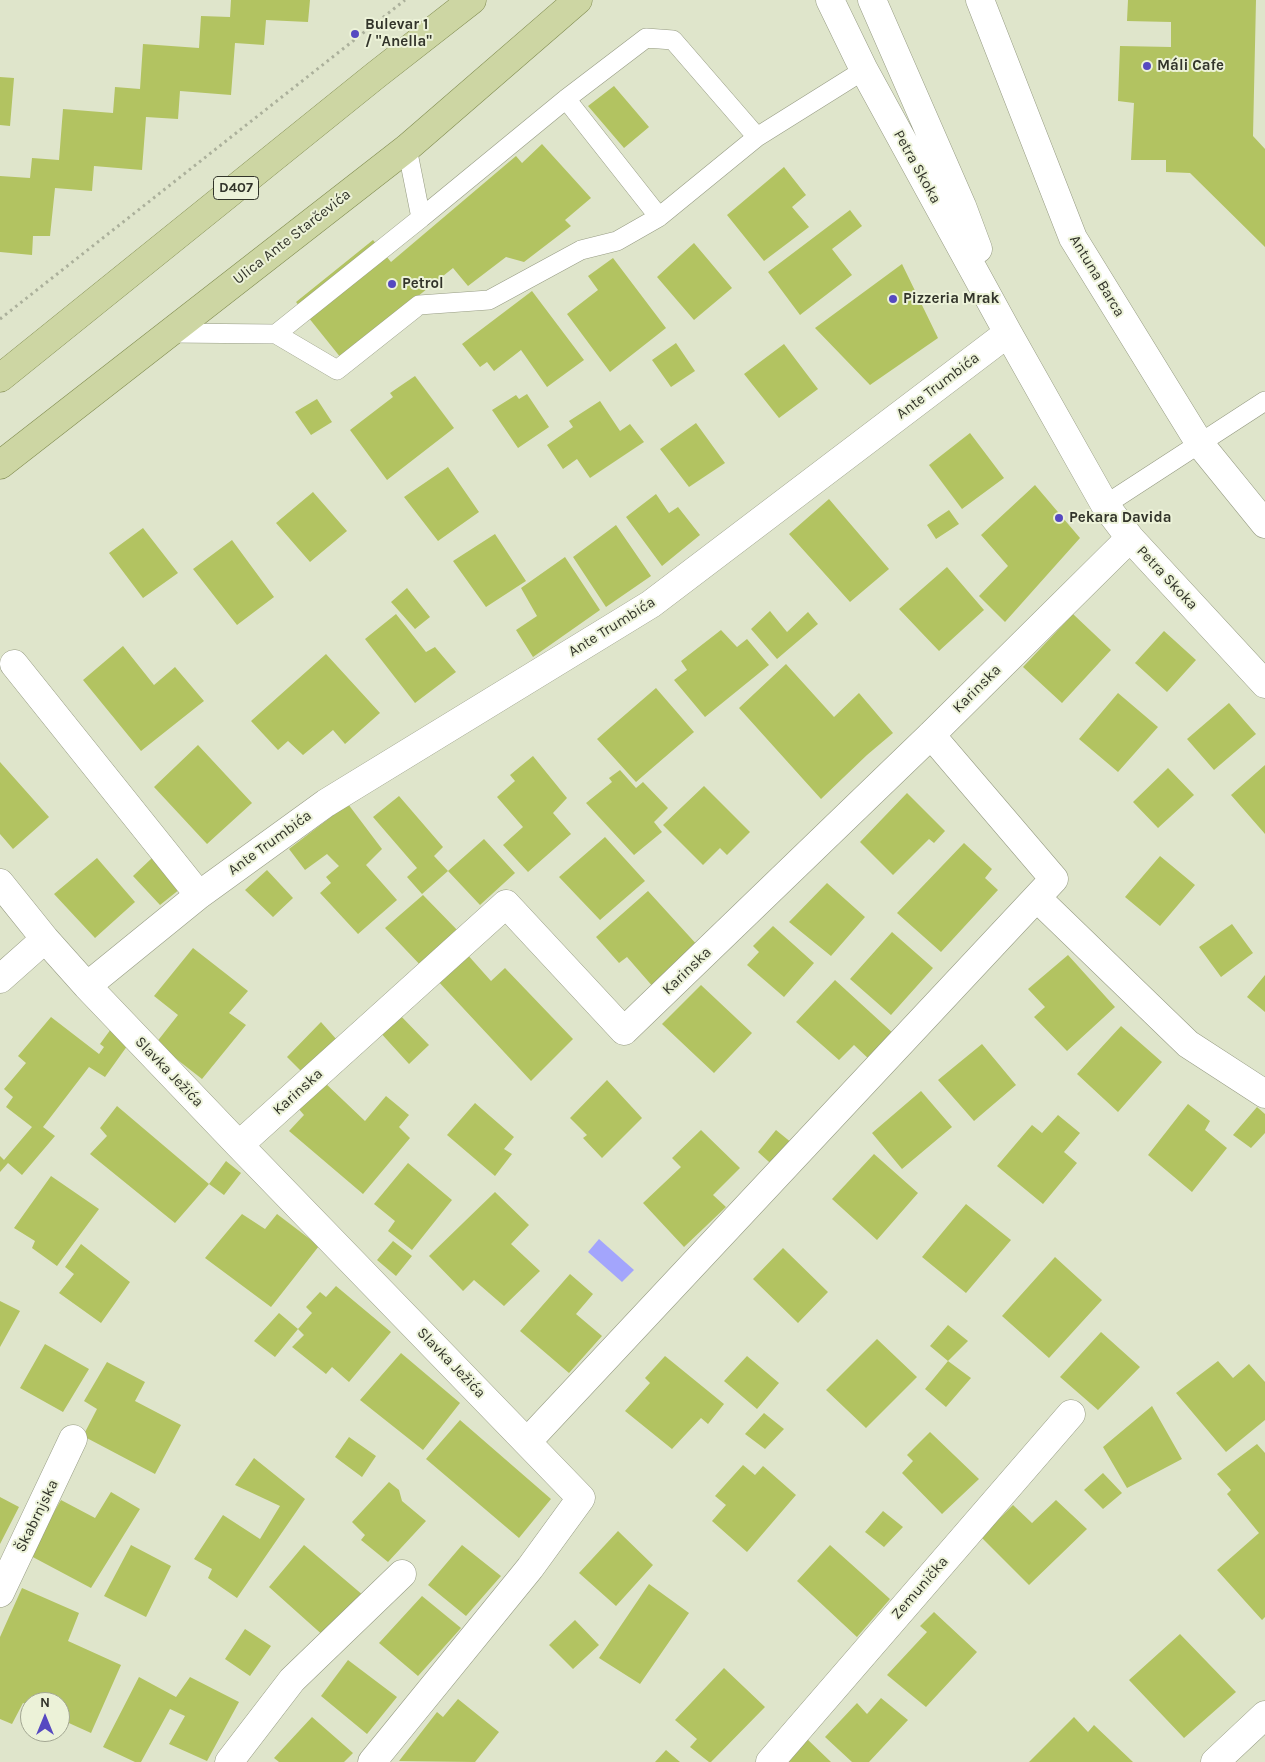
<!DOCTYPE html>
<html>
<head>
<meta charset="utf-8">
<style>
  body { margin:0 }
  #map { position:relative; width:1265px; height:1762px; overflow:hidden; background:#dfe5cb; font-family:Karla,sans-serif }
  canvas { display:block }
  .north { position:absolute; left:20px; top:1692px; width:50px; height:50px; box-sizing:border-box; background:#ecf2d8; border:1px solid #a2a692; border-radius:50%; rotate:0deg; font-size:14px; font-weight:700; line-height:20px; text-align:center; color:#32342a }
  .north::after { content:''; display:block; margin:auto; width:18px; height:22px; background:#5649c1; clip-path:polygon(50% 0,100% 100%,50% 72%,0 100%) }
</style>
</head>
<body>
<div id="map">
<canvas width="1265" height="1762"></canvas>
<div class="north">N</div>
</div>
<script>
const c = document.querySelector('canvas').getContext('2d');
c.lineJoin = 'round';
function fillPath(path, color) {
  c.fillStyle = color;
  c.fill(path, 'evenodd');
}
function poly(rows) {
  const path = new Path2D();
  for (const r of rows) {
    path.moveTo(r[0], r[1]);
    for (let i = 2; i < r.length; i += 2) path.lineTo(r[i], r[i + 1]);
  }
  return path;
}
function stroke(path, color, width, dash) {
  c.strokeStyle = color;
  c.lineWidth = width;
  c.lineCap = dash ? 'butt' : 'round';
  c.setLineDash(dash || []);
  c.stroke(path);
}
function write(font, color, halo, rows, align = 'center') {
  c.font = font + ' Karla,sans-serif';
  c.lineWidth = 4;
  c.setLineDash([]);
  c.textBaseline = 'middle';
  c.strokeStyle = halo;
  c.fillStyle = color;
  for (const [text, x, y, turn = 0] of rows) {
    c.save();
    c.translate(x, y);
    c.rotate((+turn || 0) * Math.PI / 180);
    c.textAlign = isNaN(turn) ? turn : align;
    if (halo) c.strokeText(text, 0, 0);
    c.fillText(text, 0, 0);
    c.restore();
  }
}
const water = poly([
  [599,1239,634,1270,622,1282,588,1252]
]);
const building = poly([
  [231,0,310,0,308,22,266,20,264,45,235,43,231,95,180,91,178,119,146,117,142,170,94,166,92,191,55,188,50,236,33,236,32,255,0,252,0,176,30,178,32,158,59,160,63,109,113,113,115,87,140,89,143,44,199,48,201,16,230,17],
  [1128,0,1256,0,1253,136,1265,149,1265,247,1190,173,1166,172,1166,160,1131,160,1134,103,1118,101,1120,46,1171,47,1171,22,1127,21],
  [0,77,14,78,10,126,0,125],
  [614,86,649,127,624,148,588,106],
  [542,144,591,198,565,220,571,226,524,262,506,257,468,286,453,268,341,358,296,302,373,240,391,262,516,156,522,163],
  [784,167,806,195,792,207,809,227,764,261,727,215],
  [850,210,862,226,832,249,852,275,800,315,768,272],
  [694,243,732,288,694,320,657,277],
  [613,258,666,328,610,372,567,314,598,290,588,276],
  [902,264,938,338,870,385,815,328],
  [532,291,584,360,547,387,521,350,494,371,487,362,480,367,462,344],
  [676,343,695,371,671,387,652,360],
  [784,344,818,389,779,418,744,374],
  [415,376,454,428,387,480,350,430,393,397,390,393],
  [527,394,549,427,518,448,492,410,516,395,519,399],
  [317,399,332,422,311,435,295,412],
  [600,401,620,431,630,424,644,442,590,478,577,459,563,469,547,445,573,427,569,421],
  [696,423,725,463,689,487,660,449],
  [970,433,1004,478,962,509,929,465],
  [448,467,479,512,438,541,404,497],
  [1035,485,1080,538,1005,622,979,596,1008,566,981,535],
  [313,492,347,531,310,562,276,523],
  [656,494,669,513,678,507,700,535,662,566,626,517],
  [829,499,889,569,850,602,789,534],
  [949,510,959,524,936,539,927,525],
  [616,525,651,576,606,607,573,557],
  [143,528,178,573,143,598,109,553],
  [495,534,526,581,486,607,453,561],
  [232,540,274,597,237,625,193,569],
  [565,557,600,610,533,657,516,630,537,616,521,588],
  [947,567,984,610,939,651,899,609],
  [407,588,430,617,415,629,391,602],
  [770,611,787,632,808,612,818,624,777,659,751,629],
  [396,614,426,652,435,647,456,672,415,703,365,639],
  [1073,614,1111,650,1062,703,1023,667],
  [721,630,737,647,747,639,769,665,705,717,674,680,687,670,681,661],
  [1164,631,1196,660,1167,692,1135,663],
  [123,646,154,685,175,667,204,701,141,751,83,680],
  [326,654,380,713,345,744,333,730,303,755,288,741,278,750,251,721],
  [786,664,834,717,859,693,893,733,867,755,821,799,739,708],
  [656,688,694,732,636,782,597,739],
  [1118,693,1158,727,1118,772,1079,739],
  [1229,703,1256,734,1214,770,1187,739],
  [198,745,252,803,207,844,154,787],
  [533,756,567,798,553,813,571,834,528,872,503,845,523,827,497,797,515,781,510,775],
  [0,762,49,817,13,849,0,834],
  [1265,765,1265,834,1231,795],
  [1168,768,1194,795,1158,828,1133,802],
  [620,770,636,788,643,782,668,808,654,822,662,832,634,855,586,803,612,782,609,778],
  [704,786,750,832,727,855,720,848,703,865,663,825],
  [907,793,945,831,934,843,929,839,893,875,860,842],
  [399,796,443,847,434,856,448,871,422,894,407,877,417,868,373,817],
  [348,804,382,849,366,865,397,900,358,934,320,893,331,883,326,877,339,866,327,854,305,870,289,849],
  [605,837,645,881,600,920,559,877],
  [484,839,515,873,480,905,448,871],
  [964,843,992,869,985,878,998,890,941,952,897,913],
  [1160,856,1195,885,1160,926,1125,897],
  [97,858,135,902,95,938,54,894],
  [152,858,180,889,160,905,133,876],
  [267,870,293,898,273,917,245,890],
  [827,883,865,917,831,956,789,922],
  [648,891,699,947,654,988,627,957,619,963,596,937],
  [423,895,462,935,425,970,385,928],
  [1232,924,1253,953,1221,977,1199,947],
  [773,926,814,963,784,997,747,965,759,952,753,946],
  [892,932,933,968,891,1015,850,979],
  [193,948,248,991,229,1013,246,1025,202,1079,156,1043,178,1015,154,996],
  [466,953,491,981,505,968,573,1039,531,1081,436,979],
  [1068,955,1115,1007,1067,1051,1034,1017,1045,1007,1028,989],
  [1265,975,1265,1012,1247,997],
  [835,980,895,1035,871,1061,854,1045,839,1060,796,1022],
  [701,985,752,1033,714,1073,662,1024],
  [397,1012,429,1045,409,1064,378,1030],
  [51,1017,99,1054,104,1047,100,1044,111,1029,130,1042,105,1077,89,1067,43,1127,55,1136,22,1175,8,1163,0,1172,0,1156,4,1160,32,1127,6,1107,13,1097,4,1089,26,1063,18,1056],
  [321,1022,337,1040,303,1073,287,1057],
  [1121,1026,1162,1062,1118,1112,1077,1074],
  [982,1044,1016,1085,974,1121,938,1080],
  [607,1080,642,1118,602,1158,583,1138,587,1135,570,1118],
  [323,1081,365,1121,386,1096,409,1115,399,1127,410,1138,363,1194,289,1131,304,1115,297,1107],
  [921,1091,952,1127,902,1169,872,1133],
  [475,1103,514,1137,504,1149,512,1154,495,1176,447,1135],
  [1188,1104,1210,1121,1205,1130,1227,1148,1192,1192,1148,1155],
  [117,1106,209,1184,175,1223,90,1154,107,1136,100,1128],
  [1257,1107,1265,1114,1265,1133,1251,1148,1233,1135],
  [1058,1115,1080,1133,1064,1152,1077,1163,1043,1204,997,1166,1032,1125,1042,1133],
  [701,1130,740,1168,713,1195,726,1207,684,1247,643,1203,681,1167,672,1158],
  [776,1130,798,1148,778,1170,758,1152],
  [874,1154,918,1193,877,1240,832,1199],
  [226,1161,241,1173,224,1195,209,1184],
  [408,1163,452,1200,412,1250,388,1231,395,1221,374,1204],
  [51,1176,99,1209,57,1266,32,1248,35,1241,14,1228],
  [495,1192,529,1225,511,1244,540,1271,504,1306,474,1280,463,1291,429,1256],
  [966,1204,1011,1240,966,1293,922,1257],
  [242,1214,265,1229,277,1214,319,1246,271,1307,205,1258],
  [393,1241,412,1256,396,1276,377,1260],
  [81,1244,130,1282,101,1323,59,1293,74,1274,65,1267],
  [783,1248,828,1292,798,1323,753,1279],
  [1055,1257,1102,1300,1049,1358,1002,1316],
  [570,1274,593,1294,576,1314,602,1336,569,1373,520,1331],
  [336,1286,391,1332,349,1382,332,1367,326,1374,292,1347,304,1335,298,1329,312,1313,306,1307,320,1292,326,1297],
  [0,1301,20,1311,0,1347],
  [279,1313,298,1329,275,1357,254,1341],
  [948,1325,968,1341,948,1361,930,1346],
  [1101,1332,1140,1367,1098,1410,1060,1377],
  [877,1339,917,1377,866,1428,826,1390],
  [45,1344,89,1369,63,1412,20,1388],
  [401,1353,460,1403,423,1450,360,1400],
  [665,1356,724,1404,708,1424,701,1418,672,1449,625,1411,650,1383,645,1378],
  [747,1356,779,1383,757,1409,724,1381],
  [948,1361,971,1378,946,1407,925,1389],
  [1218,1361,1233,1378,1249,1364,1265,1382,1265,1420,1226,1452,1176,1393],
  [107,1362,145,1382,135,1401,181,1425,155,1474,83,1436,97,1409,84,1401],
  [1152,1406,1182,1459,1127,1488,1103,1447],
  [764,1413,784,1429,765,1449,745,1434],
  [460,1420,551,1499,519,1538,426,1459],
  [930,1432,979,1479,942,1514,902,1473,913,1461,907,1455],
  [349,1437,376,1456,362,1477,335,1457],
  [1257,1444,1265,1453,1265,1617,1262,1620,1217,1570,1259,1533,1227,1494,1231,1490,1217,1474],
  [254,1458,305,1499,237,1598,208,1578,212,1569,194,1559,223,1515,260,1539,280,1506,235,1485],
  [743,1465,755,1475,763,1466,796,1495,747,1552,712,1521,726,1505,715,1496],
  [1103,1473,1122,1493,1103,1509,1084,1490],
  [389,1482,399,1490,402,1501,426,1521,388,1562,361,1540,365,1535,352,1522],
  [111,1492,140,1509,91,1588,29,1555,61,1500,95,1518],
  [0,1497,19,1507,0,1544],
  [1056,1500,1087,1529,1029,1585,981,1537,1013,1505,1032,1523],
  [883,1511,903,1527,884,1547,865,1532],
  [618,1531,653,1565,616,1606,579,1573],
  [131,1545,171,1566,146,1617,104,1596],
  [304,1545,364,1596,326,1638,269,1587],
  [462,1545,501,1576,466,1616,428,1585],
  [830,1545,890,1599,857,1637,797,1581],
  [649,1584,689,1613,640,1684,599,1658],
  [22,1588,79,1613,68,1641,121,1665,91,1733,60,1719,60,1702,30,1702,30,1706,23,1703,12,1724,0,1719,0,1637],
  [422,1596,461,1628,418,1676,379,1643],
  [934,1612,977,1652,926,1707,887,1675,927,1632,920,1626],
  [575,1620,599,1645,573,1669,549,1645],
  [245,1629,271,1646,250,1676,225,1659],
  [1180,1634,1236,1692,1184,1738,1129,1680],
  [348,1660,397,1697,367,1734,321,1696],
  [724,1668,765,1707,711,1762,709,1762,690,1747,697,1739,675,1720],
  [139,1677,176,1697,190,1677,239,1702,207,1761,169,1744,185,1716,170,1709,141,1762,135,1762,103,1747],
  [881,1698,908,1720,869,1762,852,1762,825,1737,857,1703,867,1714],
  [458,1699,499,1732,475,1762,399,1761,437,1712,443,1717],
  [312,1717,353,1753,344,1762,279,1762,274,1758],
  [1074,1717,1088,1732,1094,1725,1133,1762,1029,1762],
  [806,1738,831,1762,784,1762],
  [666,1750,680,1762,655,1762]
]);
const path = poly([
  [0,319,405,0]
]);
const lane = poly([
  [566,99,659,217,757,137],
  [421,218,566,99,646,38,673,40,757,137,864,70],
  [170,333,276,334,421,218,407,148],
  [276,334,337,370,419,305,489,300,581,250,617,241,659,217],
  [1105,505,1265,401]
]);
const street = poly([
  [830,0,864,70,1008,333,1105,505,1130,538,1265,684],
  [872,0,962,206,978,249],
  [980,0,1073,238,1200,444,1265,524],
  [14,664,199,895],
  [0,883,45,939],
  [1037,898,1188,1044,1265,1094],
  [0,979,45,939,87,986,239,1145,581,1498,530,1568,372,1762],
  [87,986,199,895,326,803,651,604,1008,333],
  [239,1145,506,904,624,1031,931,735,1130,538],
  [527,1442,1054,879,931,735],
  [0,1593,73,1439],
  [229,1762,292,1680,402,1574],
  [770,1762,1071,1414],
  [1215,1762,1265,1715]
]);
const primary = poly([
  [0,378,376,75,472,0],
  [0,465,407,148,578,0]
]);
const markers = [
  [355,34,5,"#5649c1"],
  [1147,66,5,"#5649c1"],
  [392,284,5,"#5649c1"],
  [893,299,5,"#5649c1"],
  [1059,518,5,"#5649c1"]
];
const shields = [
  [236,188,45]
];
const shieldNames = [
  ["D407",236,188]
];
const poiNames = [
  ["Bulevar 1",365,25],
  ["/ \"Anella\"",365,42],
  ["Máli Cafe",1157,66],
  ["Petrol",402,284],
  ["Pizzeria Mrak",903,299],
  ["Pekara Davida",1069,518]
];
const streetNames = [
  ["Petra Skoka",917,167,61],
  ["Ulica Ante Starčevića",292,237,-38],
  ["Antuna Barca",1097,276,59],
  ["Ante Trumbića",938,386,-37],
  ["Petra Skoka",1167,578,47],
  ["Ante Trumbića",612,627,-32],
  ["Karinska",977,689,-45],
  ["Ante Trumbića",270,843,-36],
  ["Karinska",687,971,-44],
  ["Slavka Ježića",169,1072,46],
  ["Karinska",298,1092,-42],
  ["Slavka Ježića",451,1363,46],
  ["Škabrnjska",37,1516,-64],
  ["Zemunička",920,1588,-49]
];
fillPath(water, '#a3a5fc');
fillPath(building, '#b2c361');
stroke(lane, '#969b83', 20);
stroke(street, '#969b83', 29);
stroke(primary, '#818c51', 29);
stroke(path, '#abb09b', 3, [2.5, 4]);
stroke(lane, '#fff', 19);
stroke(street, '#fff', 28);
stroke(primary, '#cdd6a3', 28);
for (const [x, y, r, color] of markers) {
  const dot = new Path2D();
  dot.arc(x, y, r, 0, 2 * Math.PI);
  c.fillStyle = color;
  c.fill(dot);
  stroke(dot, '#ecf2d8', 2);
}
for (const [x, y, w] of shields) {
  const box = new Path2D();
  box.roundRect(x - w / 2, y - 11.5, w, 23, 4);
  c.fillStyle = '#ecf2d8';
  c.fill(box);
  stroke(box, '#32342a', 1);
}
write('bold 14px', '#32342a', null, shieldNames);
write('bold 15px', '#32342a', '#ecf2d8', poiNames, 'left');
write('15px', '#32342a', '#ecf2d8', streetNames);
</script>
</body>
</html>
